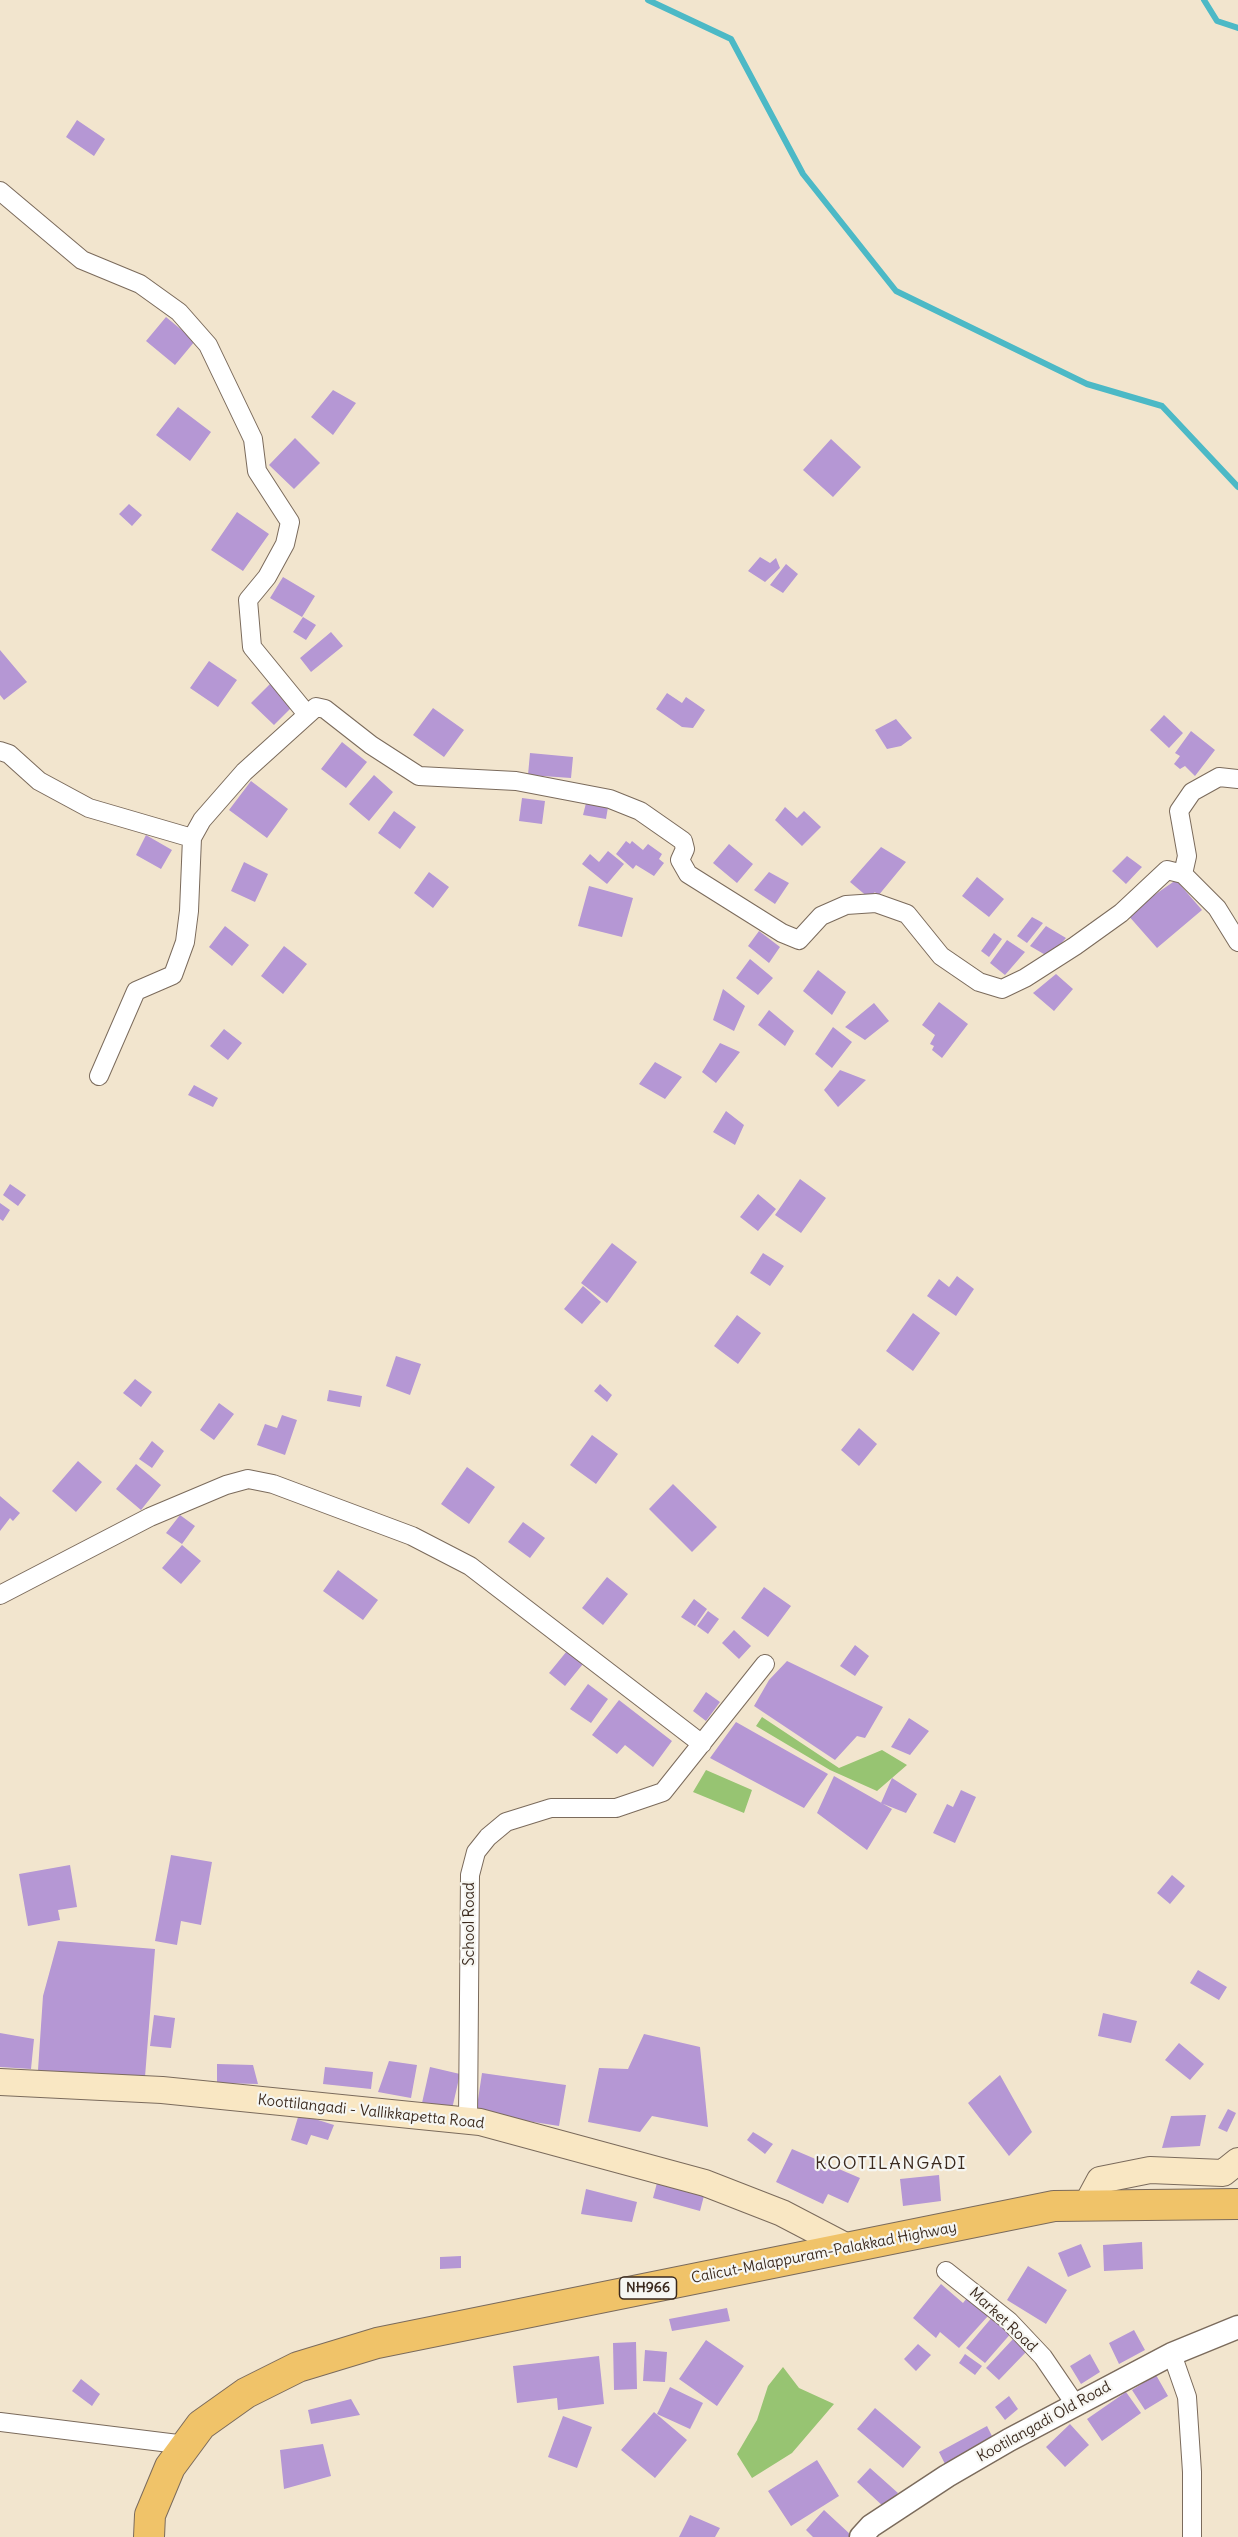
<!DOCTYPE html>
<html>
<head>
<meta charset="utf-8">
<style>
  body { margin:0 }
  canvas { display:block; background:#f2e5ce }
</style>
</head>
<body>
<canvas width="1238" height="2537"></canvas>
<script>
const c = document.querySelector('canvas').getContext('2d');
c.lineJoin = 'round';
function fillPath(path, color) {
  c.fillStyle = color;
  c.fill(path, 'evenodd');
}
function poly(rows) {
  const path = new Path2D();
  for (const r of rows) {
    path.moveTo(r[0], r[1]);
    for (let i = 2; i < r.length; i += 2) path.lineTo(r[i], r[i + 1]);
  }
  return path;
}
function stroke(path, color, width, dash) {
  c.strokeStyle = color;
  c.lineWidth = width;
  c.lineCap = dash ? 'butt' : 'round';
  c.setLineDash(dash || []);
  c.stroke(path);
}
function write(font, color, halo, rows, align = 'center') {
  c.font = font + ' Delius,sans-serif';
  c.lineWidth = 4.5;
  c.setLineDash([]);
  c.textBaseline = 'middle';
  c.strokeStyle = halo;
  c.fillStyle = color;
  for (const [text, x, y, turn = 0] of rows) {
    c.save();
    c.translate(x, y);
    c.rotate((+turn || 0) * Math.PI / 180);
    c.textAlign = isNaN(turn) ? turn : align;
    if (halo) c.strokeText(text, 0, 0);
    c.fillText(text, 0, 0);
    c.restore();
  }
}
const green = poly([
  [762,1717,839,1768,882,1750,907,1765,877,1791,830,1770,756,1726],
  [706,1770,752,1790,744,1813,693,1792],
  [783,2367,799,2388,834,2404,792,2453,752,2478,737,2454,757,2420,768,2386]
]);
const stream = poly([
  [648,0,731,39,803,174,896,291,1087,384,1162,406,1238,487],
  [1204,0,1217,21,1238,28]
]);
const building = poly([
  [77,120,105,139,94,156,66,137],
  [166,317,195,341,175,365,146,341],
  [333,390,356,403,333,435,311,417],
  [178,407,211,432,190,461,156,435],
  [295,438,320,463,294,489,269,465],
  [831,439,861,467,833,497,803,470],
  [129,504,142,515,132,526,119,514],
  [237,512,269,534,243,571,211,550],
  [760,557,770,563,776,558,780,568,765,582,748,571],
  [786,564,798,574,783,593,770,585],
  [283,577,315,596,302,617,270,598],
  [303,617,316,625,306,640,293,632],
  [331,632,343,646,311,672,300,658],
  [0,650,27,682,4,700,0,695],
  [209,661,237,680,218,707,190,688],
  [271,683,294,705,274,725,251,703],
  [667,693,682,703,686,697,705,710,693,728,682,727,656,709],
  [433,708,464,730,444,757,413,735],
  [1164,715,1183,733,1169,748,1150,730],
  [896,719,912,738,901,746,887,749,875,730],
  [1191,731,1215,750,1195,776,1185,766,1180,769,1174,764,1180,756,1175,753],
  [342,742,367,762,346,788,321,769],
  [530,753,573,757,571,778,528,775],
  [374,775,393,792,369,821,349,804],
  [251,781,288,809,267,838,229,810],
  [522,798,545,801,542,824,519,821],
  [586,803,608,807,606,819,583,815],
  [785,807,797,818,804,811,821,827,802,846,775,820],
  [394,811,416,827,400,849,378,833],
  [146,835,172,850,161,869,136,855],
  [626,841,630,844,632,841,643,850,648,844,662,854,659,859,664,863,654,876,636,865,633,869,616,854],
  [729,844,753,864,737,883,713,863],
  [881,847,906,862,878,896,875,892,869,898,850,882],
  [608,851,624,864,607,884,582,864,590,854,599,862],
  [1127,856,1142,867,1126,884,1112,871],
  [244,862,268,874,255,902,231,891],
  [429,872,449,887,433,908,414,893],
  [769,872,789,883,775,904,754,890],
  [977,877,1004,899,989,917,962,896],
  [1176,880,1202,910,1157,948,1127,914],
  [589,886,633,898,622,937,578,926],
  [1032,917,1043,923,1027,943,1017,936],
  [225,926,249,945,232,966,209,947],
  [1046,926,1066,938,1049,957,1030,946],
  [759,931,780,947,769,963,748,946],
  [994,933,1002,939,989,957,981,951],
  [1007,940,1025,952,1005,975,990,963],
  [284,946,307,964,283,994,261,976],
  [750,959,773,978,758,995,736,978],
  [818,970,846,992,832,1015,803,991],
  [1056,974,1073,989,1054,1011,1033,993],
  [723,989,745,1006,734,1031,713,1020],
  [939,1002,968,1024,942,1058,932,1050,934,1046,930,1044,935,1035,922,1025],
  [874,1003,889,1021,865,1040,845,1027],
  [769,1010,794,1031,785,1046,758,1025],
  [833,1027,852,1042,832,1068,815,1054],
  [224,1029,242,1043,228,1060,210,1046],
  [720,1043,740,1052,716,1083,702,1072],
  [655,1062,682,1077,665,1099,639,1084],
  [840,1070,866,1080,838,1107,824,1090],
  [194,1085,218,1098,213,1107,188,1095],
  [726,1111,744,1125,735,1145,713,1132],
  [800,1179,826,1198,801,1233,775,1215],
  [10,1184,26,1195,18,1206,3,1195],
  [758,1194,776,1209,758,1231,740,1217],
  [0,1203,10,1210,3,1221,0,1219],
  [612,1243,637,1262,607,1303,581,1283],
  [763,1253,784,1266,770,1286,750,1273],
  [957,1276,974,1289,956,1316,927,1296,939,1279,949,1287],
  [583,1286,601,1302,582,1324,564,1309],
  [913,1313,940,1333,913,1371,886,1351],
  [737,1315,761,1333,738,1364,714,1346],
  [396,1356,421,1364,410,1395,386,1386],
  [135,1379,152,1392,141,1407,123,1393],
  [600,1384,612,1395,607,1402,594,1391],
  [329,1390,362,1396,360,1407,327,1401],
  [219,1403,234,1414,214,1440,200,1430],
  [282,1415,297,1420,285,1455,257,1445,265,1424,277,1428],
  [859,1428,877,1444,859,1466,841,1450],
  [592,1435,618,1454,596,1484,570,1465],
  [152,1441,164,1451,152,1468,139,1459],
  [78,1461,102,1482,76,1512,52,1491],
  [136,1464,161,1485,141,1510,116,1489],
  [467,1467,495,1487,469,1524,441,1504],
  [673,1484,717,1527,692,1552,649,1509],
  [0,1496,20,1513,13,1521,10,1518,0,1531],
  [180,1515,195,1526,182,1544,166,1533],
  [523,1522,545,1538,530,1558,508,1542],
  [182,1545,201,1561,181,1584,162,1568],
  [338,1570,378,1600,363,1620,323,1591],
  [607,1577,628,1594,603,1625,582,1608],
  [764,1587,791,1606,768,1637,741,1618],
  [694,1599,707,1609,695,1626,681,1617],
  [708,1611,719,1619,708,1634,697,1626],
  [734,1630,751,1646,739,1659,722,1643],
  [855,1645,869,1656,855,1676,840,1666],
  [571,1646,587,1659,565,1686,549,1673],
  [787,1661,883,1707,865,1738,857,1736,835,1760,754,1706,769,1680],
  [588,1684,608,1699,591,1723,570,1709],
  [706,1692,720,1702,706,1721,693,1711],
  [619,1700,672,1741,653,1767,625,1745,617,1754,592,1735],
  [909,1718,929,1731,910,1755,891,1747],
  [736,1722,828,1774,804,1808,710,1758],
  [834,1776,892,1809,867,1850,817,1813],
  [892,1778,917,1794,906,1813,881,1803],
  [961,1790,976,1797,955,1843,933,1833,947,1804,953,1807],
  [171,1855,212,1862,201,1925,181,1921,177,1945,155,1941],
  [70,1865,77,1907,58,1910,60,1920,28,1926,19,1874],
  [1172,1875,1185,1886,1170,1904,1157,1893],
  [58,1941,155,1949,145,2077,101,2079,38,2070,43,1996],
  [1198,1970,1227,1987,1219,2000,1190,1983],
  [1103,2013,1137,2021,1131,2043,1098,2036],
  [154,2015,175,2018,171,2048,150,2046],
  [0,2033,34,2039,31,2069,0,2067],
  [644,2034,700,2047,708,2127,652,2116,640,2132,588,2122,599,2068,628,2069],
  [1179,2043,1204,2064,1190,2080,1165,2060],
  [389,2061,417,2065,411,2098,378,2092],
  [217,2064,253,2065,258,2084,217,2083],
  [325,2067,373,2072,371,2089,323,2084],
  [430,2067,460,2074,452,2109,422,2103],
  [482,2073,566,2085,559,2126,476,2113],
  [1000,2075,1032,2132,1009,2156,968,2103],
  [1228,2109,1236,2113,1227,2132,1218,2128],
  [299,2114,334,2125,328,2140,311,2135,307,2145,291,2140],
  [1206,2115,1200,2146,1162,2148,1171,2116],
  [753,2132,773,2144,765,2154,747,2140],
  [792,2149,860,2178,848,2203,828,2194,823,2204,776,2182],
  [939,2175,941,2201,903,2206,900,2179],
  [658,2179,705,2192,700,2211,653,2198],
  [586,2189,637,2202,632,2222,581,2214],
  [1142,2242,1143,2269,1104,2271,1103,2245],
  [1081,2244,1091,2267,1068,2277,1058,2253],
  [461,2256,461,2268,440,2269,440,2257],
  [1028,2266,1067,2290,1046,2324,1007,2300],
  [941,2284,963,2303,967,2298,988,2316,959,2348,940,2332,936,2338,913,2318],
  [727,2308,730,2321,672,2331,669,2319],
  [994,2315,1013,2331,985,2363,966,2348],
  [1134,2330,1145,2350,1119,2364,1109,2343],
  [1013,2339,1026,2352,999,2380,986,2368],
  [706,2340,744,2366,717,2406,679,2379],
  [636,2342,637,2389,614,2390,613,2343],
  [918,2344,931,2355,916,2371,904,2359],
  [645,2350,667,2352,665,2382,643,2381],
  [965,2354,982,2366,975,2375,959,2363],
  [1090,2354,1100,2372,1081,2384,1070,2366],
  [599,2356,604,2404,558,2410,557,2398,517,2403,513,2366],
  [1156,2375,1168,2396,1145,2410,1132,2390],
  [81,2379,100,2394,92,2406,72,2391],
  [670,2387,703,2403,690,2429,657,2414],
  [1126,2392,1141,2413,1102,2441,1087,2419],
  [1009,2396,1018,2409,1005,2420,995,2407],
  [351,2399,360,2415,311,2424,308,2410],
  [875,2408,921,2447,903,2468,857,2429],
  [654,2412,687,2440,655,2478,621,2450],
  [563,2416,592,2427,577,2468,548,2457],
  [1070,2424,1089,2445,1065,2467,1046,2447],
  [987,2426,994,2440,946,2466,939,2452],
  [323,2444,331,2476,284,2489,280,2450],
  [817,2460,839,2496,791,2526,768,2491],
  [870,2468,898,2493,885,2508,857,2482],
  [824,2510,851,2535,849,2537,813,2537,806,2530],
  [690,2515,720,2528,715,2537,679,2537]
]);
const minor = poly([
  [0,191,82,260,140,284,179,312,208,345,253,439,257,471,290,522,285,544,267,577,248,600,252,647,306,713],
  [0,751,9,754,39,781,89,808,192,838],
  [1183,874,1187,856,1179,811,1192,792,1219,777,1238,779],
  [99,1076,136,991,173,975,185,942,189,911,192,838,202,820,244,772,316,707,325,709,371,745,419,776,516,781,610,799,640,811,683,841,685,849,680,860,688,874,782,933,799,940,821,916,846,905,876,903,907,914,941,956,979,982,1002,989,1025,978,1075,946,1121,913,1167,870,1183,874,1217,908,1238,942],
  [0,1595,150,1517,226,1485,248,1479,273,1484,412,1536,470,1566,702,1744],
  [468,2120,470,1875,476,1852,488,1837,506,1822,551,1808,616,1808,663,1792,765,1664],
  [946,2271,1009,2321,1043,2357,1075,2404],
  [1172,2354,1187,2397,1192,2472,1192,2537],
  [0,2422,186,2445]
]);
const tertiary = poly([
  [861,2537,871,2526,947,2476,1009,2440,1172,2354,1238,2327]
]);
const secondary = poly([
  [0,2082,162,2090,480,2122,705,2183,782,2213,849,2248],
  [1086,2206,1100,2180,1150,2170,1223,2173,1238,2161]
]);
const trunk = poly([
  [149,2537,150,2515,170,2467,201,2425,246,2393,298,2367,377,2343,1054,2206,1238,2204]
]);
const shields = [
  [648,2288,57]
];
const shieldNames = [
  ["NH966",648,2288]
];
const streetNames = [
  ["School Road",470,1924,-90],
  ["Koottilangadi - Vallikkapetta Road",371,2112,6],
  ["Calicut-Malappuram-Palakkad Highway",824,2253,-11],
  ["Market Road",1003,2320,43],
  ["Kootilangadi Old Road",1044,2422,-29]
];
const quarterNames = [
  ["KOOTILANGADI",891,2164]
];
fillPath(green, '#97c472');
stroke(stream, '#4cb9c6', 6);
fillPath(building, '#b597d4');
stroke(minor, '#7b6b5c', 20);
stroke(tertiary, '#7b6b5c', 25);
stroke(secondary, '#7b6b5c', 28);
stroke(trunk, '#7b6b5c', 32);
stroke(minor, '#fff', 18);
stroke(tertiary, '#fff', 22);
stroke(secondary, '#f9e7c3', 26);
stroke(trunk, '#f0c369', 30);
for (const [x, y, w] of shields) {
  const box = new Path2D();
  box.roundRect(x - w / 2, y - 11, w, 22, 4.5);
  c.fillStyle = '#f6f6f2';
  c.fill(box);
  stroke(box, '#3b2a1e', 1.5);
}
write('bold 14px', '#3b2a1e', null, shieldNames);
write('15px', '#3b2a1e', '#f6f6f2', streetNames);
c.letterSpacing = '1.5px';
write('18px', '#3b2a1e', '#f6f6f2', quarterNames);
c.letterSpacing = '0px';
</script>
</body>
</html>
